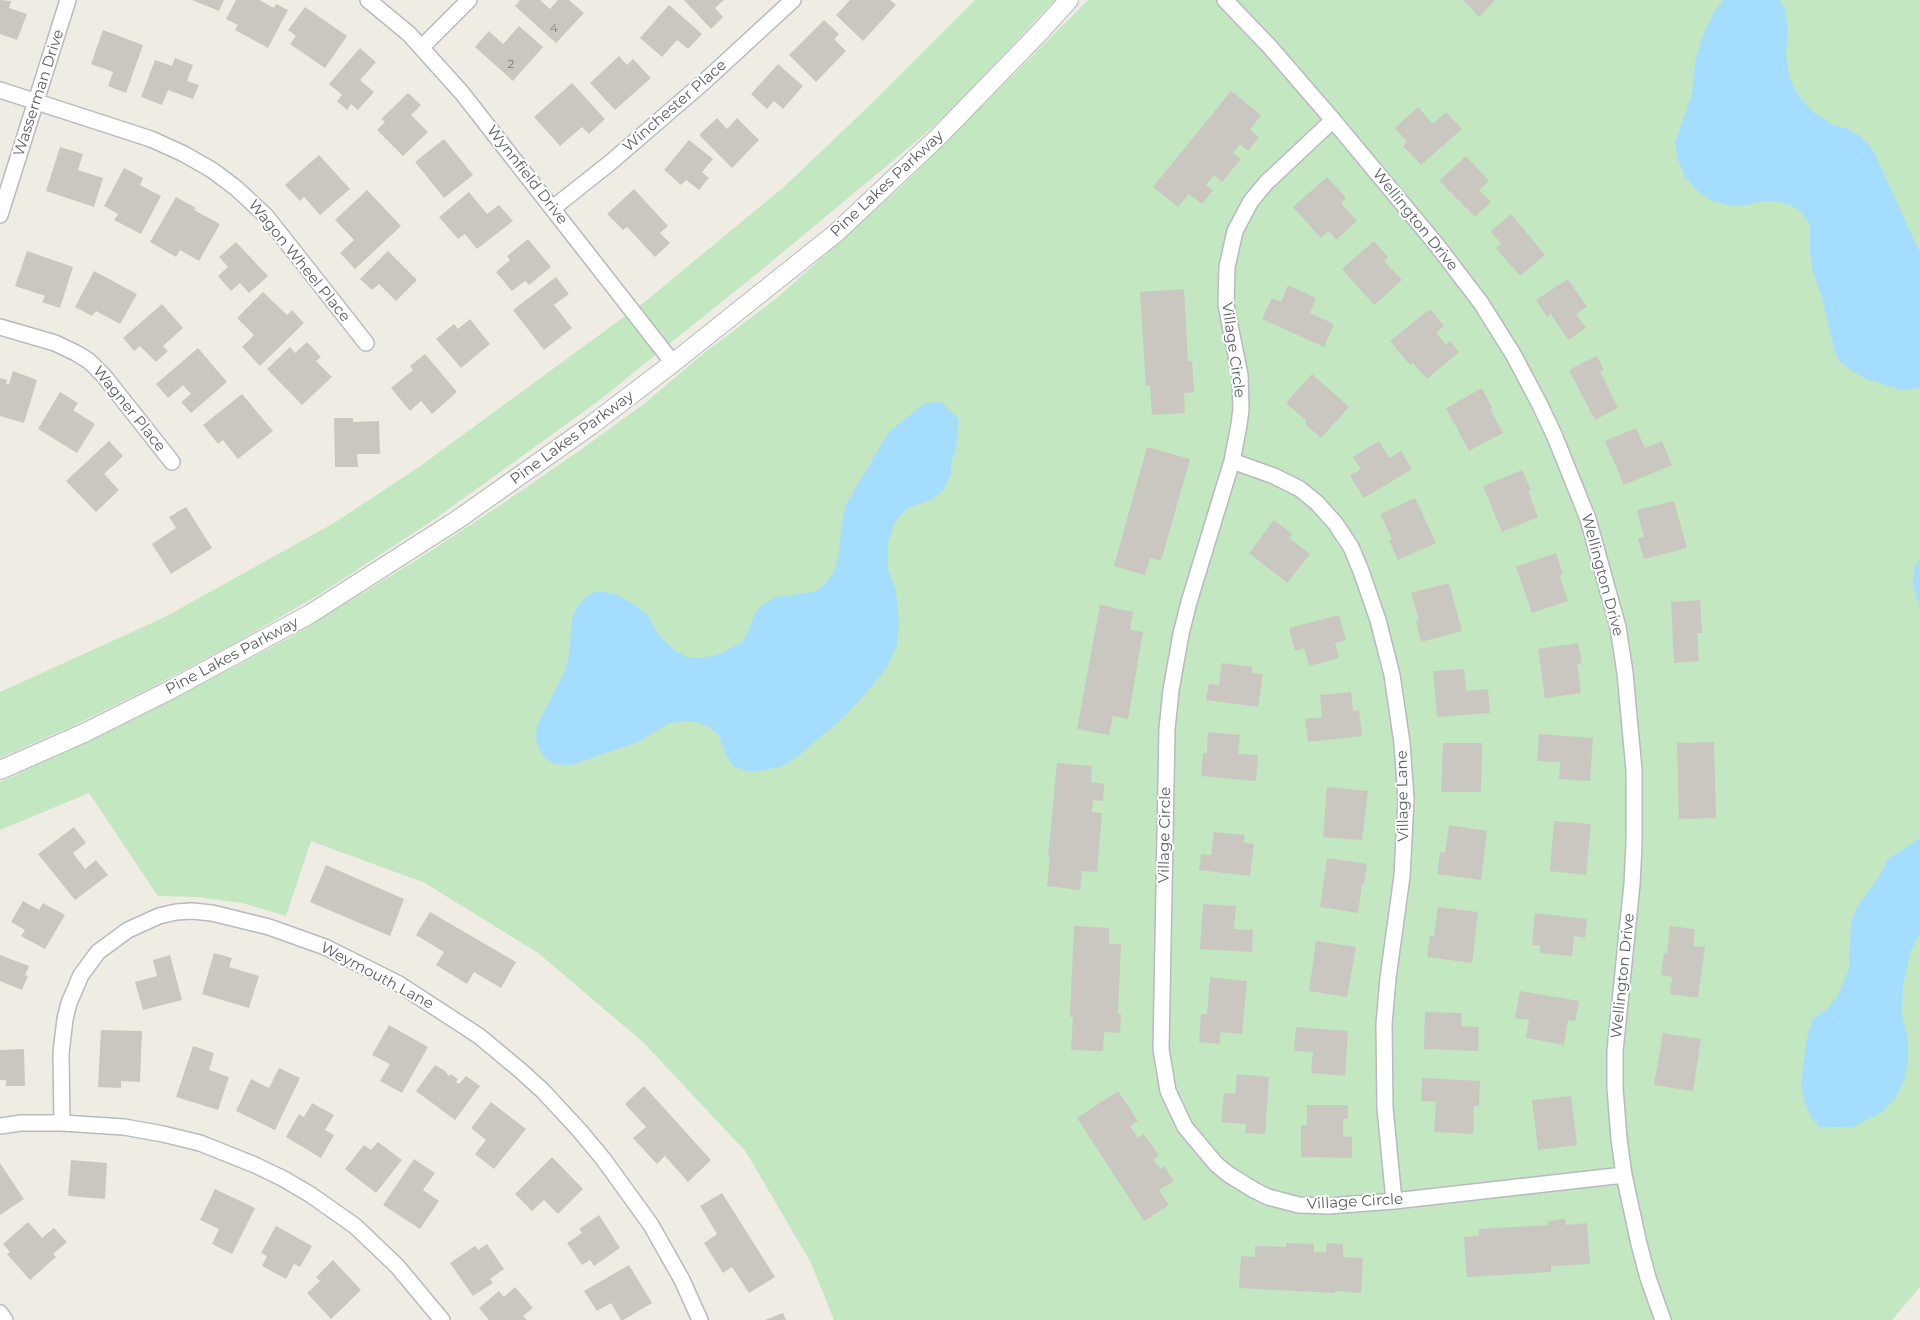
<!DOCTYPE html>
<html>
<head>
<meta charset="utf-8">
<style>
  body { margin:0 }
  canvas { display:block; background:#efece4 }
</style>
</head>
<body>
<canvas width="1920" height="1320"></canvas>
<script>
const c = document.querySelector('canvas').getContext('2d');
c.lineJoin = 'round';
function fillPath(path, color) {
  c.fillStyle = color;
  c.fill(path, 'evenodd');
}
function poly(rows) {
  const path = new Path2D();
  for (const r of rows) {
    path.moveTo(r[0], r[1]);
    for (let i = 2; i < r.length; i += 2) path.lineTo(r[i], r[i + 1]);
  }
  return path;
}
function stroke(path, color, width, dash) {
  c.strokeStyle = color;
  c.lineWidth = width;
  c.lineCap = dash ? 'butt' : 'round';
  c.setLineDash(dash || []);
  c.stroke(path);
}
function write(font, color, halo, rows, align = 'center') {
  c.font = font + ' Montserrat,sans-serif';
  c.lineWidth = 4;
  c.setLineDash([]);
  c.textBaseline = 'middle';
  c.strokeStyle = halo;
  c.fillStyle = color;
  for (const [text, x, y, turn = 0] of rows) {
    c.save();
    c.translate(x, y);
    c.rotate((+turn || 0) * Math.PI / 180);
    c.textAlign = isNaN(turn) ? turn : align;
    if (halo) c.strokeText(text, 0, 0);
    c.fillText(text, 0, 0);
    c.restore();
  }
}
const green = poly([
  [975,0,1055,0,955,106,918,140,759,272,597,402,435,519,320,594,237,642,154,686,73,726,0,758,0,692,165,617,334,523,419,467,647,300,785,186,872,103],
  [1088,0,1920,0,1920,1287,1892,1320,834,1320,811,1263,746,1152,643,1042,538,953,425,883,311,841,286,916,242,903,196,897,158,896,89,793,0,830,0,782,131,721,289,638,423,556,505,502,579,451,644,404,704,353,777,298,904,184]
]);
const water = poly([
  [1723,0,1779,0,1784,7,1788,27,1786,54,1789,76,1797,94,1812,111,1833,125,1848,129,1860,136,1873,150,1920,253,1920,388,1901,390,1867,379,1852,371,1840,362,1835,352,1822,298,1813,272,1810,254,1810,225,1801,212,1792,206,1779,202,1762,201,1744,206,1728,205,1713,201,1699,192,1685,177,1678,160,1675,143,1692,94,1695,61,1703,35,1713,14],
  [941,402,959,419,956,450,951,462,951,474,944,489,935,498,906,509,895,522,888,543,888,569,896,592,899,620,897,646,887,667,872,686,844,717,797,757,780,767,758,771,746,771,733,766,726,755,718,734,708,726,696,722,680,721,666,725,638,742,571,765,556,764,547,760,539,749,536,739,537,726,565,671,569,654,572,619,578,605,589,594,600,591,617,595,636,606,649,617,658,634,674,650,687,657,701,658,717,655,741,643,748,632,755,614,763,604,776,597,807,593,818,590,827,582,834,572,838,558,843,517,846,504,889,432,925,403],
  [1920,557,1920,610,1913,584,1914,569],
  [1920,838,1920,933,1910,953,1903,987,1902,1015,1908,1040,1908,1062,1904,1081,1896,1097,1881,1113,1852,1127,1819,1127,1811,1117,1804,1100,1801,1083,1807,1037,1813,1019,1827,1009,1837,997,1843,984,1849,967,1851,922,1858,905,1880,876,1888,859]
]);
const building = poly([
  [0,0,11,1,9,8,27,14,17,40,0,34],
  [192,0,224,0,219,11],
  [236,0,259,0,274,8,276,4,288,10,268,48,235,30,238,25,226,19],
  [520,0,540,0,550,9,558,0,569,0,584,13,556,43,515,6],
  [684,0,724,0,715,8,723,17,711,29],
  [850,0,890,0,896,5,863,41,836,15],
  [1463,0,1495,0,1479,17],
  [669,5,702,34,688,49,677,40,662,57,640,38],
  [305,7,347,36,325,68,290,44,296,36,288,30],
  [824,20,839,34,834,39,846,51,816,82,789,55],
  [519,26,543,47,513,81,475,47,489,31,503,44],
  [103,30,143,45,126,93,108,86,113,72,91,64],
  [360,48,376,62,360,80,374,92,358,110,351,104,347,110,337,101,342,95,329,84],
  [619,56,627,65,633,59,651,78,615,110,590,83],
  [175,58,193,65,187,81,199,85,193,99,168,90,162,105,141,97,155,60,172,66],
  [778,64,803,86,783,109,774,101,767,109,751,94],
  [572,83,605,119,589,134,582,127,560,146,534,117],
  [1231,91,1261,115,1250,130,1259,137,1248,151,1240,144,1233,153,1241,159,1222,182,1214,175,1206,185,1213,190,1202,204,1189,194,1178,207,1153,187],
  [408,93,421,105,411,115,428,132,403,156,377,130,385,122,381,119],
  [1418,107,1433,124,1446,112,1462,129,1421,165,1403,146,1407,142,1395,128],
  [717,118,727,129,737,118,759,140,732,168,699,135],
  [444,139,473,175,444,198,415,162],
  [689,140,713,159,702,172,709,178,699,190,686,180,681,185,664,170],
  [60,147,83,154,78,170,103,178,94,207,46,191],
  [319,155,350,189,320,215,304,197,300,201,285,185],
  [1466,156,1489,181,1479,190,1491,202,1475,217,1439,181],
  [124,168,143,178,140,185,161,196,141,234,114,220,118,214,104,206],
  [1327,177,1346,198,1341,203,1357,221,1336,240,1329,231,1321,238,1293,207],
  [634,189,668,226,660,233,670,243,655,257,627,227,623,230,607,214],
  [367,190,401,226,355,269,340,253,354,240,335,220],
  [469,192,487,214,499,205,513,221,477,249,465,234,458,239,439,217],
  [176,197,196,208,194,210,220,224,199,261,180,250,176,257,150,242],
  [1511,214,1545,255,1520,276,1496,248,1501,244,1491,231],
  [528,239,551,267,529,285,525,281,512,291,496,272,510,260,507,256],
  [1374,241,1388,257,1384,261,1402,280,1374,305,1342,269],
  [236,242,268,276,249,293,240,283,231,291,218,276,228,267,219,257],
  [27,251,73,267,60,308,42,302,45,296,15,286],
  [388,251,417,280,396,301,379,284,372,290,360,279],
  [94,271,137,294,120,324,96,311,92,316,75,307],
  [556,277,569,294,554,305,572,328,544,350,513,310],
  [1568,279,1587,307,1576,314,1586,328,1568,340,1551,314,1547,317,1536,300],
  [1288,285,1316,298,1310,313,1334,324,1324,347,1262,319,1272,298,1281,302],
  [1184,289,1188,362,1192,361,1194,392,1184,393,1185,413,1152,415,1150,385,1146,386,1140,292],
  [263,292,287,315,292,310,304,323,260,366,242,347,254,335,237,318],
  [162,304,183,328,163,346,168,351,156,362,140,346,134,351,123,338],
  [1430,309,1444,326,1436,333,1446,345,1450,341,1459,352,1427,379,1413,363,1410,365,1390,341],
  [470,319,490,344,461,368,436,339,454,324,458,329],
  [307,342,321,357,316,361,332,377,302,405,267,369,290,347,295,353],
  [198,348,227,382,191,413,181,402,191,394,183,385,168,398,156,384],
  [425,354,457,392,432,414,421,401,410,411,391,388,413,370,410,366],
  [1597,356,1604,370,1600,371,1618,408,1595,420,1569,370],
  [13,371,37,380,24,423,0,416,0,378,7,380,6,384,9,384],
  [1312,374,1349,407,1321,438,1305,424,1307,421,1286,403],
  [1482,388,1492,408,1490,409,1503,433,1469,451,1446,408],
  [60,392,78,403,73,410,95,424,77,453,38,429],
  [242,394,273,431,238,459,223,440,218,444,203,425],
  [334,418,353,418,353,422,379,421,380,454,357,454,358,467,335,467],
  [1636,428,1645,448,1662,441,1672,465,1624,485,1605,441],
  [109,441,123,456,104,474,119,490,96,512,66,481],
  [1379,441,1389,458,1401,451,1412,469,1364,498,1350,476,1361,469,1353,457],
  [1147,447,1190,459,1161,561,1150,558,1145,575,1114,566],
  [1522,470,1531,490,1528,491,1538,517,1502,532,1483,486],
  [1415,498,1436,543,1398,560,1389,540,1392,539,1380,514],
  [1674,501,1687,548,1644,559,1638,539,1644,537,1637,510],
  [186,507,212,548,171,574,152,544,176,528,169,517],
  [1274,520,1292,534,1289,538,1310,554,1287,583,1249,553],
  [1556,553,1563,574,1559,575,1568,601,1532,613,1516,567],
  [1449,583,1462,631,1421,642,1416,621,1419,620,1411,593],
  [1700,600,1702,633,1697,633,1699,661,1674,663,1671,602],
  [1100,605,1133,612,1130,630,1143,632,1128,719,1113,716,1109,735,1077,729],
  [1339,615,1346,640,1335,643,1339,658,1309,666,1304,648,1295,651,1289,628],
  [1578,643,1582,663,1577,664,1581,693,1545,698,1538,649],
  [1222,663,1253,667,1252,673,1263,674,1258,707,1206,700,1209,684,1219,685],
  [1464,669,1466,691,1488,689,1490,713,1437,717,1433,671],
  [1351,692,1353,711,1359,710,1362,736,1308,742,1305,719,1322,717,1320,695],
  [1208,732,1240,735,1238,754,1258,755,1256,781,1201,776,1203,753,1207,753],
  [1539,734,1593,738,1590,781,1559,779,1560,762,1537,761],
  [1714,742,1716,818,1679,819,1677,743],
  [1443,743,1482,743,1481,792,1441,792],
  [1057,763,1092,766,1091,782,1104,784,1103,801,1093,800,1092,812,1102,813,1097,872,1082,871,1080,890,1047,886,1050,856,1048,856],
  [1327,787,1368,791,1362,840,1323,837],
  [1554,821,1591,824,1586,875,1550,871],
  [1449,825,1487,831,1481,880,1437,874,1440,852,1445,853],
  [74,827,86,843,73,853,85,869,96,860,108,875,75,900,38,854],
  [1214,832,1245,835,1244,843,1254,844,1250,876,1199,870,1201,854,1211,855],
  [1327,858,1367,864,1364,885,1362,884,1358,913,1320,907],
  [326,865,404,899,390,936,310,902],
  [23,901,39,910,43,903,65,915,45,949,21,936,25,930,11,922],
  [1203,904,1236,906,1234,929,1253,930,1252,952,1200,949],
  [1438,907,1478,912,1472,963,1427,957,1430,936,1434,936],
  [430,912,516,962,501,988,474,972,467,984,436,965,444,952,416,935],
  [1535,913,1587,919,1585,938,1574,936,1572,956,1540,953,1540,945,1532,945],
  [1074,926,1109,928,1109,944,1121,944,1118,1014,1121,1014,1120,1033,1104,1032,1103,1051,1071,1050,1073,1017,1070,1017],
  [1670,926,1695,929,1693,946,1705,947,1698,998,1670,994,1672,977,1661,975,1664,953,1667,954],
  [1316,941,1356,947,1347,997,1309,991],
  [214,953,232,958,229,967,259,976,249,1008,202,994],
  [0,955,29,966,25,975,28,976,22,990,0,981],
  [170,955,182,1000,143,1010,135,982,157,976,153,960],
  [1210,977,1247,981,1242,1034,1221,1032,1219,1044,1199,1042,1201,1014,1207,1014],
  [1520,991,1579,1001,1575,1021,1568,1020,1564,1045,1526,1038,1529,1020,1515,1018],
  [1425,1012,1462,1013,1461,1026,1479,1027,1478,1051,1424,1049],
  [389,1025,428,1047,402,1093,380,1081,390,1064,372,1055],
  [1296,1027,1348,1031,1345,1076,1311,1073,1313,1052,1294,1051],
  [101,1030,142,1031,140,1082,121,1081,121,1088,98,1087],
  [1663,1033,1701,1039,1693,1091,1654,1085],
  [193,1046,214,1053,209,1070,229,1077,218,1110,176,1097],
  [24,1049,25,1086,6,1086,6,1080,0,1080,0,1050],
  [435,1065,445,1071,449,1076,451,1074,458,1079,456,1082,459,1084,466,1076,480,1086,455,1120,416,1091],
  [279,1068,300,1078,275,1130,236,1111,251,1079,269,1088],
  [1237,1074,1269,1077,1265,1134,1245,1133,1246,1124,1221,1122,1224,1093,1235,1094],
  [1422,1078,1480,1081,1479,1106,1474,1106,1473,1134,1434,1132,1436,1102,1421,1101],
  [644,1086,711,1160,688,1182,665,1156,657,1164,633,1138,646,1127,625,1104],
  [1118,1091,1138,1121,1130,1126,1138,1138,1144,1134,1159,1156,1153,1159,1160,1169,1164,1166,1174,1181,1159,1190,1169,1205,1144,1221,1077,1118],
  [1571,1096,1577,1145,1538,1150,1532,1100],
  [491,1102,526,1129,494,1169,475,1154,486,1140,471,1128],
  [312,1103,334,1115,325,1130,334,1135,321,1158,286,1137,299,1114,304,1117],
  [1307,1105,1348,1105,1348,1119,1343,1119,1343,1136,1352,1137,1352,1158,1301,1157,1301,1125,1307,1125],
  [378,1142,402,1160,376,1193,345,1169,364,1145,371,1150],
  [552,1157,583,1189,558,1214,544,1200,532,1211,515,1194],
  [414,1159,435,1173,423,1190,439,1201,420,1229,383,1205],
  [71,1160,107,1163,105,1199,68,1196],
  [0,1163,24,1199,0,1215],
  [215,1189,255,1208,232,1254,212,1244,219,1229,200,1220],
  [722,1193,775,1277,749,1293,732,1267,723,1273,704,1243,717,1234,700,1206],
  [599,1215,620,1248,594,1266,590,1260,582,1265,567,1243,582,1233,579,1229],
  [1565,1219,1566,1225,1587,1223,1590,1264,1551,1266,1551,1272,1467,1277,1464,1237,1479,1236,1478,1229,1549,1225,1548,1221],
  [28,1222,42,1238,54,1228,67,1242,53,1254,56,1257,30,1280,7,1254,10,1252,3,1244],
  [276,1226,312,1246,300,1267,294,1264,286,1279,262,1266,267,1256,261,1253],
  [1286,1243,1314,1244,1314,1252,1326,1252,1327,1243,1343,1244,1343,1257,1363,1258,1361,1293,1335,1291,1335,1293,1239,1288,1241,1256,1255,1257,1255,1246,1286,1247],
  [487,1244,504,1269,490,1279,493,1283,473,1296,450,1263,475,1246,478,1250],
  [333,1260,361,1290,331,1319,307,1293,320,1281,316,1277],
  [629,1265,652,1303,623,1320,621,1320,611,1303,597,1311,584,1291],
  [515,1287,533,1308,523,1316,527,1320,489,1320,479,1308,499,1291,504,1297],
  [783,1313,786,1320,765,1320]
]);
const minor = poly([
  [368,0,409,34,462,93,673,363],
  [1225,0,1270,47,1333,120,1436,244,1481,303,1513,354,1539,403,1555,437,1588,519,1618,627,1625,673,1634,770,1634,844,1632,884,1615,1051,1615,1088,1619,1139,1624,1175,1639,1244,1648,1278,1663,1320],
  [422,47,469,0],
  [0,90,151,139,184,154,212,170,236,188,266,216,366,343],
  [1333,120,1266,183,1251,201,1235,231,1227,267,1226,305,1240,375,1241,409,1239,425,1232,461,1189,602,1181,634,1171,690,1167,729,1161,1049,1168,1091,1185,1127,1216,1164,1228,1174,1254,1190,1268,1197,1299,1205,1328,1206,1394,1201,1624,1175],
  [553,208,611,162,705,81,793,0],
  [0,215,68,0],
  [0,327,55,343,76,353,89,361,104,376,172,462],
  [1232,461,1274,476,1300,489,1317,503,1335,523,1351,547,1361,571,1378,620,1392,675,1402,743,1406,799,1402,876,1388,978,1384,1024,1385,1108,1394,1201],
  [62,1123,61,1053,65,1019,69,1003,81,975,98,952,128,930,159,916,176,912,192,911,212,913,269,927,325,947,399,984,479,1036,521,1071,543,1091,580,1131,604,1160,651,1225,682,1280,700,1320],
  [0,1126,21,1123,62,1123,124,1127,163,1134,200,1143,255,1165,284,1179,311,1195,355,1226,397,1266,442,1320],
  [0,1313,5,1320]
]);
const tertiary = poly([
  [0,770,84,733,168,691,310,614,457,520,590,426,673,363,836,233,937,138,1040,32,1069,0]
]);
const numberNames = [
  ["4",554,28],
  ["2",511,64]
];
const streetNames = [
  ["Wasserman Drive",39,93,-72],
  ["Winchester Place",675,106,-41],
  ["Wynnfield Drive",527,175,52],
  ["Pine Lakes Parkway",887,184,-43],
  ["Wellington Drive",1415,220,51],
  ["Wagon Wheel Place",299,261,51],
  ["Village Circle",1233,350,82],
  ["Wagner Place",129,409,51],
  ["Pine Lakes Parkway",572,438,-36],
  ["Wellington Drive",1602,575,75],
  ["Pine Lakes Parkway",232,656,-28],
  ["Village Lane",1403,796,-91],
  ["Village Circle",1165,835,-89],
  ["Weymouth Lane",377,976,28],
  ["Wellington Drive",1623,976,-84],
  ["Village Circle",1355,1202,-3]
];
fillPath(green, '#c3e7c1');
fillPath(water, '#a4ddff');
fillPath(building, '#cac7c1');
stroke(minor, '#b7babe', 18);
stroke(tertiary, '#b7babe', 20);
stroke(minor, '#fff', 15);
stroke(tertiary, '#fff', 18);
write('12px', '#787a7c', null, numberNames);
write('15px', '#5c6165', '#fff', streetNames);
</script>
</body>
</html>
